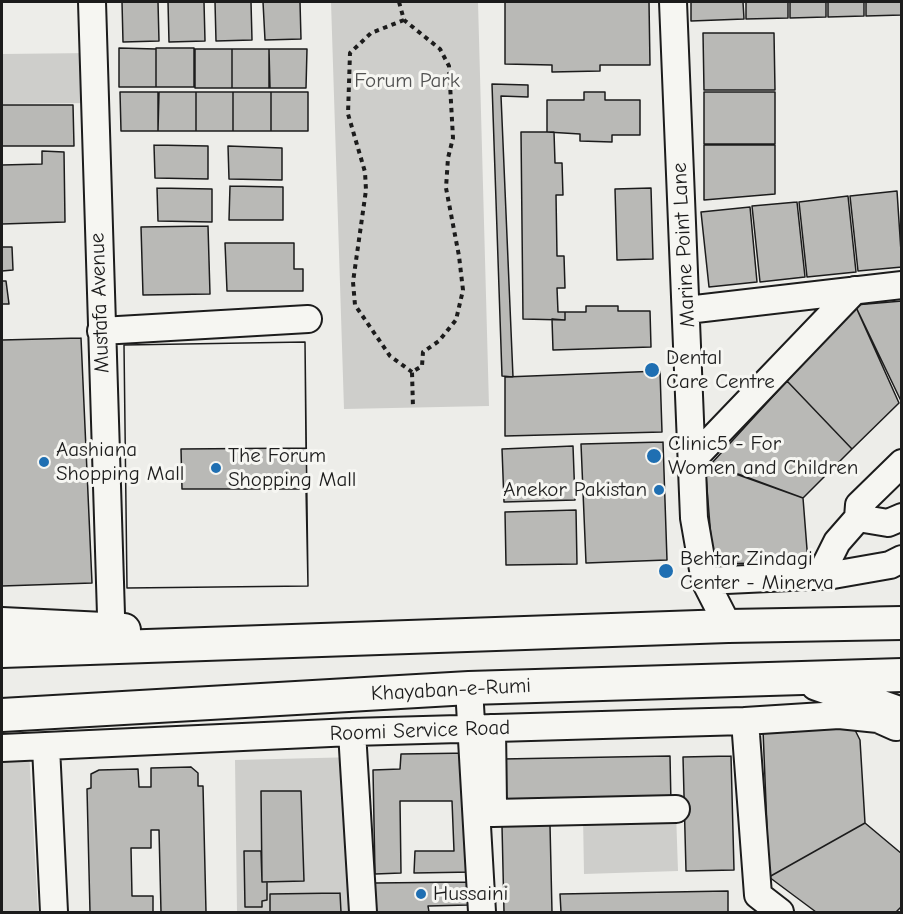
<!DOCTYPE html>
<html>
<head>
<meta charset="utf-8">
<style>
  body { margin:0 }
  #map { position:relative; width:903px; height:914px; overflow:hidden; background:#edede9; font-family:"Comic Neue",sans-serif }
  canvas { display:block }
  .frame { position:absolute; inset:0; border:3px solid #1c1c1c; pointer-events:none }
</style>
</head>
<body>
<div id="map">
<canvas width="903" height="914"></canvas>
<div class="frame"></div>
</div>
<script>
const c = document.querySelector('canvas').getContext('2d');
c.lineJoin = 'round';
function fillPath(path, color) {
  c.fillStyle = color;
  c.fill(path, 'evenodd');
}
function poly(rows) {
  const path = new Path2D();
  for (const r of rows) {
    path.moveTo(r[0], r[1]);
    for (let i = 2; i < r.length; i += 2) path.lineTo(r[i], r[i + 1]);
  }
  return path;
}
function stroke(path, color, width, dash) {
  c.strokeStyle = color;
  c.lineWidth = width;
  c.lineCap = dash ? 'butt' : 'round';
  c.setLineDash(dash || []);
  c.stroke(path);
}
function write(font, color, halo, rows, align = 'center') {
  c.font = font + ' "Comic Neue",sans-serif';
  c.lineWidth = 6;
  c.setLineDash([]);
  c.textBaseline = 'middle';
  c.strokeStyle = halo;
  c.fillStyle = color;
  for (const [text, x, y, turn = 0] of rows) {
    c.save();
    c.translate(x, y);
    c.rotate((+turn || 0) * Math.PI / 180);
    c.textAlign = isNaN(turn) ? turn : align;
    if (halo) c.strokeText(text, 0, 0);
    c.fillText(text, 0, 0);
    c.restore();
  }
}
const green = poly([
  [331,2,478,2,489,406,344,409],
  [92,53,91,103,2,104,2,54],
  [29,750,38,912,2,912,2,751],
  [358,757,361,912,237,912,235,760],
  [676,812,678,871,584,874,583,815]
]);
const building = poly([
  [122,2,158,2,159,41,123,42,122,2],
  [168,2,204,2,205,41,169,42,168,2],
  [215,2,251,2,252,40,216,41,215,2],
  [263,2,300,2,301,39,265,40,263,2],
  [505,2,649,2,650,65,600,65,600,71,552,72,552,65,505,64,505,2],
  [691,2,743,2,744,19,691,21,691,2],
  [746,2,788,2,788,18,746,19,746,2],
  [790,2,826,2,826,17,790,18,790,2],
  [828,2,864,2,864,16,828,17,828,2],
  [866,2,902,2,902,15,866,16,866,2],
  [703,33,774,33,775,90,704,90,703,33],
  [119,48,156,49,156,87,119,87,119,48],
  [156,48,194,48,194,87,156,87,156,48],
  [195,49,232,49,232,88,195,88,195,49],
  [232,49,269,49,270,88,232,88,232,49],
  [269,49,307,49,306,88,269,88,269,49],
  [492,84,528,85,528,97,501,96,513,377,502,376,492,84],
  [120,92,158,92,158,131,121,131,120,92],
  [159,92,196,92,196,131,158,131,159,92],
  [196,92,233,92,233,131,196,131,196,92],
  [233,92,271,92,271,131,233,131,233,92],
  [271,92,308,92,308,131,271,131,271,92],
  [584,92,605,92,605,100,640,100,640,135,612,135,612,142,580,141,580,134,547,132,547,100,584,100,584,92],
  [704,92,775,92,775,144,704,144,704,92],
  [2,105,73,105,74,146,2,146,2,105],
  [521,132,554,132,555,163,562,163,563,195,556,195,557,256,564,256,565,288,557,288,558,312,565,312,565,320,523,319,521,132],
  [154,145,208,146,208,179,155,178,154,145],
  [704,145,775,145,775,194,704,200,704,145],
  [228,146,282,148,282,180,229,179,228,146],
  [42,151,64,152,65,222,2,224,2,165,42,164,42,151],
  [230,186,283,187,283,220,229,220,230,186],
  [157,188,212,189,212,222,158,221,157,188],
  [651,188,653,259,617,260,615,189,651,188],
  [897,191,902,267,858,271,850,196,897,191],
  [848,196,856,272,807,277,799,202,848,196],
  [797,202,805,277,760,282,752,206,797,202],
  [750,207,757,282,709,287,701,212,750,207],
  [208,226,210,294,143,295,141,227,208,226],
  [225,243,294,243,294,269,303,269,303,291,227,291,225,243],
  [2,247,12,247,13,270,2,271,2,247],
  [2,281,6,281,9,304,2,304,2,281],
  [902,301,902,403,855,305,902,301],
  [855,305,899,403,852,449,787,381,855,305],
  [586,306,618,306,618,311,650,311,651,347,553,350,552,319,565,320,565,312,586,312,586,306],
  [81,338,92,583,2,586,2,340,81,338],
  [305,342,308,586,127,588,124,345,305,342],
  [305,342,306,448,181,449,182,489,306,489,308,586,127,588,124,345,305,342],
  [660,371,662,432,505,436,505,377,660,371],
  [787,381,852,449,803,498,711,464,787,381],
  [663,442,667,560,586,563,581,444,663,442],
  [573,446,575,500,504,502,502,449,573,446],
  [705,463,803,498,808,562,713,564,705,463],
  [576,510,577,564,506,565,505,512,576,510],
  [854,728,860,740,865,823,769,877,763,730,854,728],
  [471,753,473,872,414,873,415,851,454,851,452,801,400,801,401,873,375,874,373,770,400,769,401,754,471,753],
  [670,756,671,804,503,807,502,759,670,756],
  [731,756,734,870,686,871,683,757,731,756],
  [191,767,198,773,198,786,203,786,206,912,161,912,159,830,151,830,151,848,131,848,132,896,153,896,153,912,90,912,87,789,91,788,91,774,99,770,138,769,139,787,151,787,151,768,191,767],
  [261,791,301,791,304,881,262,882,261,791],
  [865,823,902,854,902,906,896,912,816,912,769,877,865,823],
  [550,825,552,912,504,912,502,826,550,825],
  [244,851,261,851,262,882,267,882,267,900,262,901,262,907,245,907,244,851],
  [467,882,468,905,428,906,429,912,376,912,375,883,467,882],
  [728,891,728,912,561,912,560,894,728,891],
  [340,893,341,912,270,912,270,894,340,893]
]);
const path = poly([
  [399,2,404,20,440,49,449,66,453,138,448,158,446,188,459,256,463,290,456,320,439,341,423,352,422,366,412,372,413,408],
  [404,20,371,33,350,53,348,114,365,172,366,190,353,282,355,305,390,356,412,372]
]);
const minor = poly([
  [92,2,112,647],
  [673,2,694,518,705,581,728,626],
  [687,310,902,285],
  [101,331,308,319],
  [692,460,855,290],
  [858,518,888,523,902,517],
  [820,576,837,542,858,518,859,505,902,463],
  [705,581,833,575,890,565,902,559],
  [469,688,482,912],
  [745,721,758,895,780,912],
  [492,728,493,804],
  [352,732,363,912],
  [46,747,54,912],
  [2,748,352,732,745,721,839,715,878,719,896,727],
  [493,813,676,809]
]);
const major = poly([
  [2,624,124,630],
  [2,651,728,626,902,623],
  [817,684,902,714],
  [2,715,469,688,902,675]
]);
const markers = [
  [652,370,8,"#1f6fb2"],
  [654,456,8,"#1f6fb2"],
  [44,462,6,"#1f6fb2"],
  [216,468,6,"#1f6fb2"],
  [659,490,6,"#1f6fb2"],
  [666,571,8,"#1f6fb2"],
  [421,894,6,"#1f6fb2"]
];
const parkNames = [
  ["Forum Park",407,81]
];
const streetNames = [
  ["Marine Point Lane",684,245,-93],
  ["Mustafa Avenue",100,303,-92],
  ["Khayaban-e-Rumi",451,690,-3],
  ["Roomi Service Road",420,731,-2]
];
const poiNames = [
  ["Dental",666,358],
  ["Care Centre",666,382],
  ["Clinic5 - For",668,444],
  ["Women and Children",668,468],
  ["Aashiana",56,450],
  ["Shopping Mall",56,474],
  ["The Forum",228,456],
  ["Shopping Mall",228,480],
  ["Anekor Pakistan",647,490,"right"],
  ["Behtar Zindagi",680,559],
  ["Center - Minerva",680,583],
  ["Hussaini",433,894]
];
fillPath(green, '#cececb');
fillPath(building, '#b9b9b6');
stroke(building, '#1c1c1c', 1.5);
stroke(minor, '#1c1c1c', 30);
stroke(major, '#1c1c1c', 36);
stroke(path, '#1c1c1c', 4, [4.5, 4.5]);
stroke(minor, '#f6f6f2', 26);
stroke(major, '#f6f6f2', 32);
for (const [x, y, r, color] of markers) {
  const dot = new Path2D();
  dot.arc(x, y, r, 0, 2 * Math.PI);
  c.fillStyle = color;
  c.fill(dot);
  stroke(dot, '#f6f6f2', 2);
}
write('21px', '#515151', '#f6f6f2', parkNames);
write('21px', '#1c1c1c', '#f6f6f2', streetNames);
write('21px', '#1c1c1c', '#f6f6f2', poiNames, 'left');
</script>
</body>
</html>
